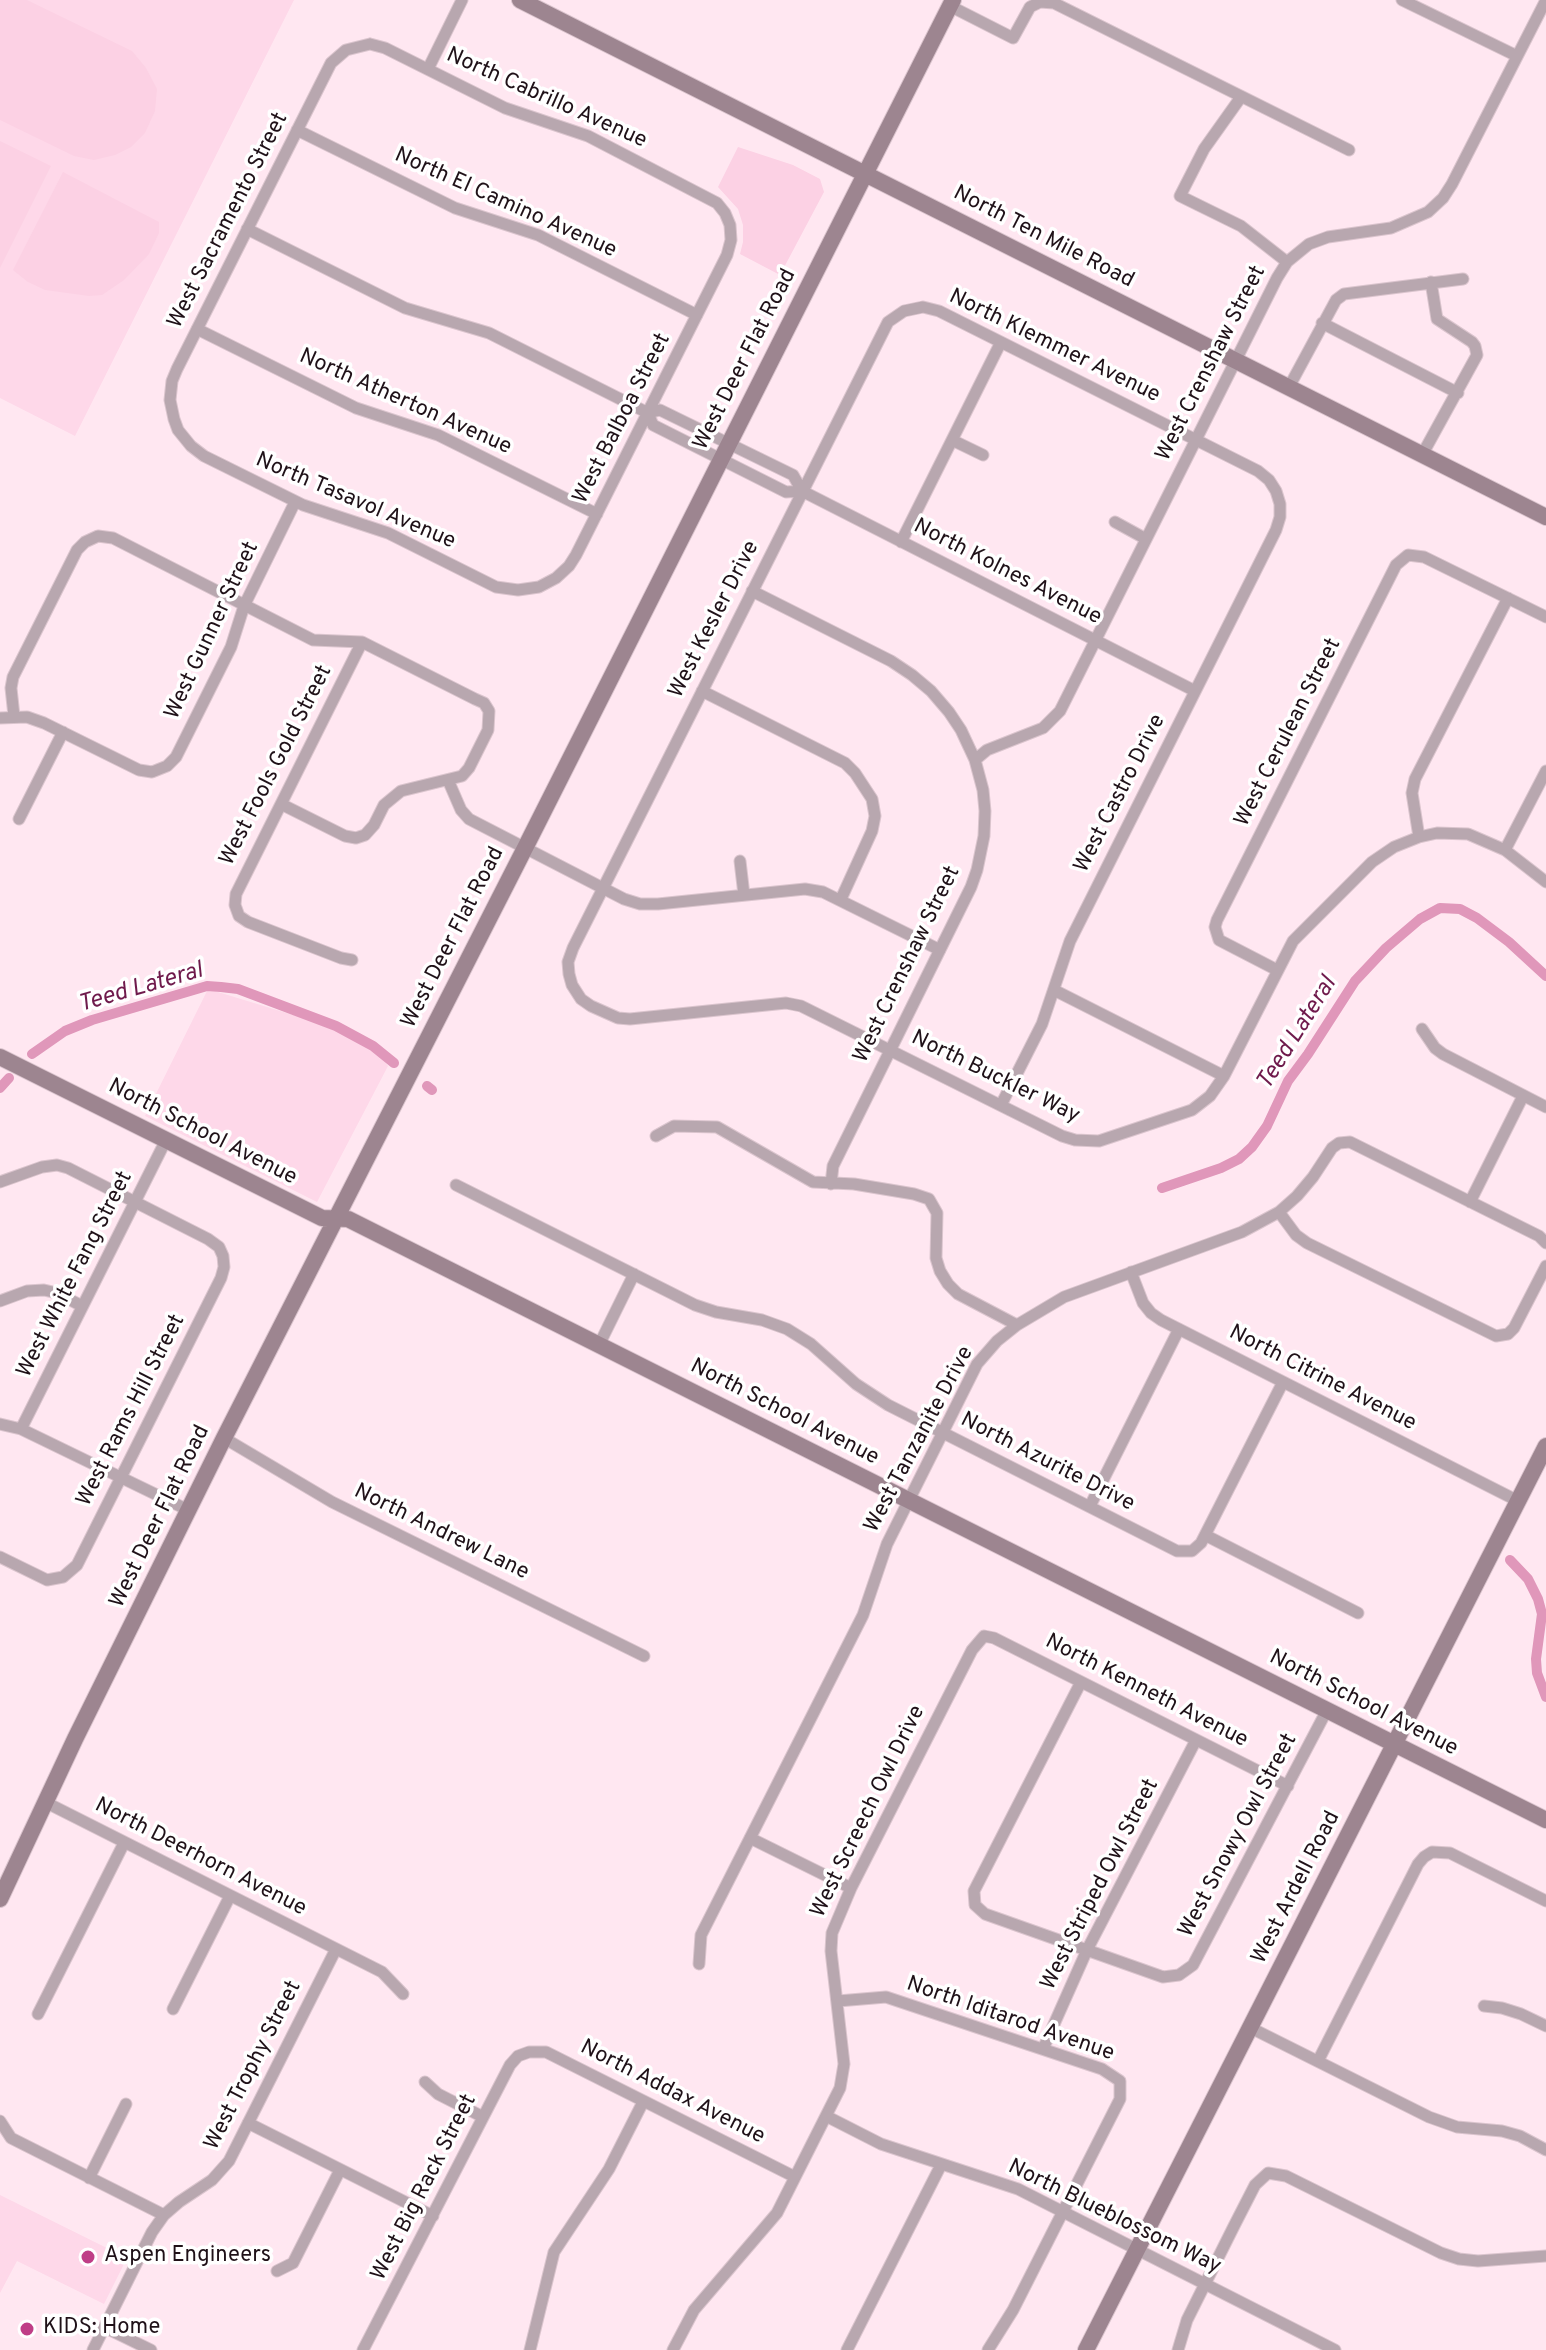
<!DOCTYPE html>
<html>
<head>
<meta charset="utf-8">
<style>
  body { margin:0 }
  canvas { display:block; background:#ffe7f1 }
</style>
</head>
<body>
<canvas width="1546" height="2350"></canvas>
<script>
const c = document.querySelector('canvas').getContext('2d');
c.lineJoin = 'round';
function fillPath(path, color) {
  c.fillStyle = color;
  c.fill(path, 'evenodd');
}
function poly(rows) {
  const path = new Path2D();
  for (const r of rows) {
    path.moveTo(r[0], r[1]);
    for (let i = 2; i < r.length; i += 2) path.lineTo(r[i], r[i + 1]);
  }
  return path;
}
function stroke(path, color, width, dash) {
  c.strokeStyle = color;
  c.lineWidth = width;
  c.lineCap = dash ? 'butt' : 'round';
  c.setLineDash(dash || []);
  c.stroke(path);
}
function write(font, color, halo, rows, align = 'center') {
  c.font = font + ' Overpass,sans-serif';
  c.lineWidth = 7;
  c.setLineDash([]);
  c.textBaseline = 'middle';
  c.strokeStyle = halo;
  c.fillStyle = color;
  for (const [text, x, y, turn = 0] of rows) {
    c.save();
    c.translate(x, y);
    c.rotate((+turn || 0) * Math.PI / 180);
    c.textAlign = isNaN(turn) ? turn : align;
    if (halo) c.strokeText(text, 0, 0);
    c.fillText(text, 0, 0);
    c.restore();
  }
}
const built = poly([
  [0,0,294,0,75,436,0,398],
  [208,989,313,1021,373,1046,388,1066,317,1202,145,1116],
  [0,2195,127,2258,104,2304,17,2261,0,2293]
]);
const green = poly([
  [0,0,27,0,132,51,146,68,157,89,155,111,145,133,131,147,115,155,94,160,74,156,0,120],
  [0,141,51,166,0,268],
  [738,147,793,165,820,179,824,192,780,275,740,254,743,242,743,225,738,209,718,187],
  [63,172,159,222,159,233,149,254,124,280,102,295,89,296,45,290,28,282,13,270]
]);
const canal = poly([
  [32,1054,65,1031,92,1020,207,986,221,987,238,989,336,1026,373,1046,394,1063],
  [427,1086,432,1090],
  [0,1088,9,1078],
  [1162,1188,1221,1168,1239,1159,1252,1147,1267,1126,1288,1081,1308,1054,1355,981,1386,948,1420,919,1440,908,1460,909,1477,918,1509,942,1546,976],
  [1510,1560,1528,1579,1538,1599,1542,1614,1536,1659,1537,1673,1546,1697]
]);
const street = poly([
  [1402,0,1517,56],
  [950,6,1013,38,1030,7,1040,2,1054,3,1349,150],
  [370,44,385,48,505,108,588,136,717,203,725,213,730,225,731,240,727,255,576,555,569,566,556,578,539,587,518,590,496,587,388,533,303,505,204,456,191,446,178,430,174,419,170,400,172,381,177,369,331,63,346,50,370,44],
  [428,69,462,0],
  [1241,97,1204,149,1180,196,1241,226,1287,262],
  [297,130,455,208,538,235,697,315],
  [247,229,405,308,489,333,648,413],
  [1322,323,1458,393],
  [197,329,356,408,438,435,597,514],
  [1289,387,1336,300,1344,294,1463,279],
  [952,440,983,455],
  [1422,455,1477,355,1475,346,1472,342,1437,319,1431,282],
  [802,491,793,475,660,410,648,413,653,425,786,492,802,491,1195,691],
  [1115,522,1146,539],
  [901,542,1001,342],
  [752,591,891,661,912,675,931,691,949,712,961,730,975,760],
  [702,691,845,763,855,773,872,799,875,816,872,831,841,899],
  [14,716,11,688,13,677,77,550,85,542,98,536,113,538,313,640,362,642,475,699,484,703,489,711,488,730,469,768,462,776,401,791,384,805,374,825,365,835,356,838,345,836,281,804],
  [0,718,27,717,44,723,139,770,152,772,167,766,176,757,231,647,244,606,295,502],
  [448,780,461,810,469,819,624,899,640,904,658,904,805,889,823,892,940,950],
  [19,819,63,732],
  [1419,837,1412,793,1415,779,1508,598],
  [1505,850,1546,771],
  [740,861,744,895],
  [352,960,341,958,248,922,239,916,235,905,236,894,362,642],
  [1277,970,1219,940,1215,927,1217,920,1396,565,1408,555,1424,557,1546,617],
  [1054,990,1224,1076],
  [1422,1029,1435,1048,1443,1054,1546,1107],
  [1001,1105,1042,1024,1070,941,1276,530,1280,517,1280,504,1276,491,1269,480,1258,471,939,311,923,307,904,311,888,322,573,948,568,962,569,974,572,985,581,999,591,1006,618,1018,630,1019,786,1003,801,1006,1062,1136,1075,1140,1099,1141,1192,1110,1210,1096,1224,1076,1293,941,1372,862,1394,847,1419,837,1437,833,1468,834,1505,850,1546,882],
  [656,1136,674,1126,717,1127,813,1182,854,1184,914,1194,929,1199,937,1213,936,1258,940,1271,948,1284,958,1294,1017,1325],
  [0,1182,42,1167,57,1165,68,1168,208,1239,219,1247,223,1256,224,1267,221,1278,77,1565,63,1577,47,1580,0,1557],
  [831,1184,833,1166,971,887,977,870,984,836,985,811,983,790,975,760,987,750,1043,728,1060,711,1277,278,1287,262,1309,244,1328,237,1391,228,1428,212,1443,198,1452,184,1546,0],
  [456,1185,695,1305,716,1312,762,1320,787,1329,811,1344,856,1384,888,1405,1177,1551,1192,1551,1201,1543,1283,1382],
  [1470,1202,1523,1096],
  [1279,1212,1296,1235,1307,1243,1496,1336,1508,1334,1514,1328,1546,1266],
  [1131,1272,1143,1303,1151,1313,1161,1320,1518,1501],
  [0,1301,27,1291,44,1290,57,1293,82,1306],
  [599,1345,634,1274],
  [0,1424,21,1429,188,1510],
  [21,1429,166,1140],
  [224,1438,332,1502,644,1656],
  [1090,1506,1179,1329],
  [1205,1535,1358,1613],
  [1081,1682,974,1891,975,1905,985,1914,1163,1977,1179,1975,1193,1965,1327,1710],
  [47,1803,382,1972,403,1994],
  [750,1838,851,1888],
  [699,1964,701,1935,863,1615,887,1544,977,1364,997,1341,1017,1325,1064,1297,1242,1232,1279,1212,1297,1196,1313,1177,1332,1148,1339,1143,1350,1142,1539,1236,1546,1243],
  [838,2001,886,1997,1102,2069,1120,2081,1120,2099,1013,2310,988,2350],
  [1484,2006,1502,2008,1521,2014,1546,2026],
  [173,2009,230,1896],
  [38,2014,124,1843],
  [1251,2028,1429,2117,1457,2127,1502,2131,1520,2136,1546,2150],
  [1043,2049,1087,1950,1196,1740],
  [1318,2061,1418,1864,1424,1857,1432,1852,1450,1853,1546,1901],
  [425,2082,438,2094,483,2117],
  [826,2116,881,2144,1018,2189,1335,2350],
  [0,2121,11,2138,164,2215],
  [248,2123,433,2216],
  [89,2178,126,2104],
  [277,2271,293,2263,340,2170],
  [104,2327,151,2350],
  [93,2350,152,2232,164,2215,179,2202,212,2180,229,2161,336,1949],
  [363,2350,510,2065,518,2056,529,2052,546,2052,795,2177],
  [530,2350,554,2252,609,2169,643,2102],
  [673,2350,694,2310,777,2213,840,2088,844,2064,831,1951,832,1933,851,1888,972,1650,984,1636,994,1638,1288,1786],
  [847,2350,941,2165],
  [1178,2350,1187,2320,1234,2226,1255,2185,1268,2173,1286,2176,1441,2253,1459,2259,1478,2261,1546,2256]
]);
const secondary = poly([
  [520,0,1546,517],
  [0,1057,322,1218,348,1219,1546,1820],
  [0,1899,75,1739,224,1438,525,848,953,0],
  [1086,2350,1546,1446]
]);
const markers = [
  [88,2257,8,"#bf3e87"],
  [27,2329,8,"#bf3e87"]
];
const streetNames = [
  ["North Cabrillo Avenue",546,99,24],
  ["North El Camino Avenue",505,204,24],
  ["West Sacramento Street",229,221,-63],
  ["North Ten Mile Road",1043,238,27],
  ["North Klemmer Avenue",1054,347,26],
  ["West Deer Flat Road",746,360,-63],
  ["West Crenshaw Street",1212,364,-63],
  ["North Atherton Avenue",405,403,24],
  ["West Balboa Street",623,419,-63],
  ["North Tasavol Avenue",355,502,23],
  ["North Kolnes Avenue",1007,573,27],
  ["West Kesler Drive",715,620,-63],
  ["West Gunner Street",213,631,-65],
  ["West Cerulean Street",1289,733,-63],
  ["West Fools Gold Street",277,766,-63],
  ["West Castro Drive",1121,794,-63],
  ["West Deer Flat Road",454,938,-63],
  ["West Crenshaw Street",908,965,-64],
  ["North Buckler Way",995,1078,26],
  ["North School Avenue",202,1133,27],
  ["West White Fang Street",76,1275,-63],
  ["North Citrine Avenue",1322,1379,27],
  ["West Rams Hill Street",132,1411,-63],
  ["North School Avenue",784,1413,27],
  ["West Tanzanite Drive",920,1440,-62],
  ["North Azurite Drive",1047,1463,27],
  ["West Deer Flat Road",161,1517,-64],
  ["North Andrew Lane",441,1533,26],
  ["North Kenneth Avenue",1146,1692,27],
  ["North School Avenue",1363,1704,27],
  ["West Screech Owl Drive",869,1812,-64],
  ["West Snowy Owl Street",1239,1836,-62],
  ["North Deerhorn Avenue",200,1858,27],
  ["West Striped Owl Street",1101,1885,-63],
  ["West Ardell Road",1297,1888,-63],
  ["North Iditarod Avenue",1010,2020,19],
  ["West Trophy Street",254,2066,-63],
  ["North Addax Avenue",672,2093,27],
  ["West Big Rack Street",425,2188,-63],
  ["North Blueblossom Way",1114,2218,26]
];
const poiNames = [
  ["Aspen Engineers",104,2257],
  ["KIDS: Home",43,2329]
];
const waterNames = [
  ["Teed Lateral",141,989,-16],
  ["Teed Lateral",1298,1034,-58]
];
fillPath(built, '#fed8e9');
fillPath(green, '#fcd1e4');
stroke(canal, '#e097ba', 10);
stroke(street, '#dbc5ce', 13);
stroke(secondary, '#dbc5ce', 18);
stroke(street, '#b8a7af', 11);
stroke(secondary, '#9d8590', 16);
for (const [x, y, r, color] of markers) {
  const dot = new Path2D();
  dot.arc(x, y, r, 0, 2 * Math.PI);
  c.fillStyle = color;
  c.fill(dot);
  stroke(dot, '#fff', 3);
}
write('22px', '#1f1118', '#fff', streetNames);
write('22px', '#1f1118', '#fff', poiNames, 'left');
write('italic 24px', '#6f1a4c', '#fff', waterNames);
</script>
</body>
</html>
